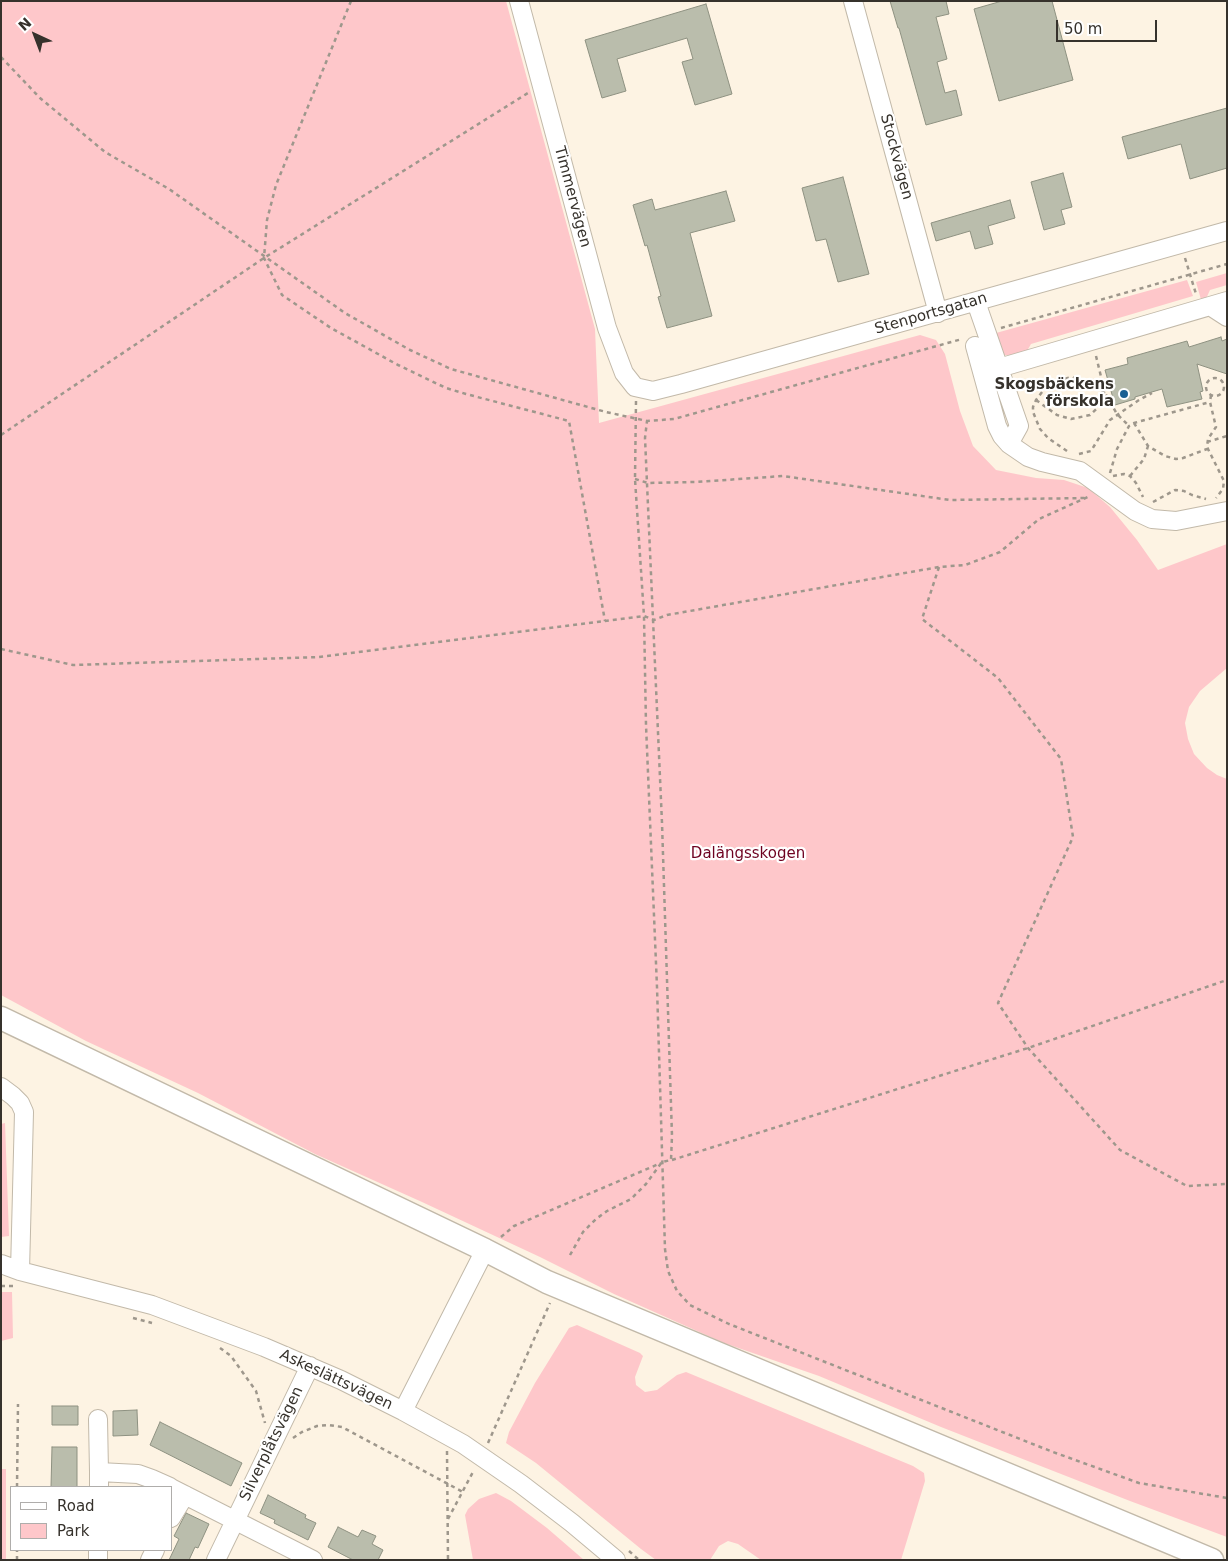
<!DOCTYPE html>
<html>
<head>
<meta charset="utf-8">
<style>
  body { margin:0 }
  #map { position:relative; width:1228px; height:1561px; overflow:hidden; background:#fdf3e3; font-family:"DejaVu Sans",sans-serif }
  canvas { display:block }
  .frame { position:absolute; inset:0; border:2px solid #36322c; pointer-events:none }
  .legend { position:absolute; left:10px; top:1486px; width:162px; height:65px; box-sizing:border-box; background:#fff; border:1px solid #afadab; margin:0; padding:6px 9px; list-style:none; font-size:15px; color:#36322c }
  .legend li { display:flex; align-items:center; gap:10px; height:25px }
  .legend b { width:25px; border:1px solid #afadab }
  .north { position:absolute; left:10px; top:10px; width:50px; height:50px; -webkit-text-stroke:4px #fff; paint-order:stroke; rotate:317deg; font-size:14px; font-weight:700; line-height:20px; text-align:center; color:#36322c }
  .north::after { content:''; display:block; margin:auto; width:18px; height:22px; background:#36322c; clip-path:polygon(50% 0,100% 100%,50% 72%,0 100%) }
  .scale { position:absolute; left:1056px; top:20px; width:101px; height:22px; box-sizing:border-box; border:2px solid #36322c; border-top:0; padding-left:6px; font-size:15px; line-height:18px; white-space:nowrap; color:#36322c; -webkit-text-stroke:4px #fff; paint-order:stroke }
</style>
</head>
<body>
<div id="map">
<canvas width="1228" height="1561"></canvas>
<div class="frame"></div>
<ul class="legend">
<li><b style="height:6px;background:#fff"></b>Road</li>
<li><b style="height:14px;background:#fec7ca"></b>Park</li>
</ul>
<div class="north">N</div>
<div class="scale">50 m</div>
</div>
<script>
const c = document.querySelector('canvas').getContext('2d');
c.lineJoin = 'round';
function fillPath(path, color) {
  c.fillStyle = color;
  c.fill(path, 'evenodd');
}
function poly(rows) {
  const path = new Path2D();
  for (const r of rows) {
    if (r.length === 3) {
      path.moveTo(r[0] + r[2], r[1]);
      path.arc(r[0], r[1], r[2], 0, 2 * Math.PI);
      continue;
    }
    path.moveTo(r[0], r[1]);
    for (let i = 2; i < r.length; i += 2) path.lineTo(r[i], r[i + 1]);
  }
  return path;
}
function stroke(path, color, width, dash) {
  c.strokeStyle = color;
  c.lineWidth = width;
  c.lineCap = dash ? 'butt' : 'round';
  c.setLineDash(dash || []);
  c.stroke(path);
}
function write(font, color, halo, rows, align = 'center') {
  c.font = font + ' "DejaVu Sans",sans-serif';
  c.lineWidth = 4.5;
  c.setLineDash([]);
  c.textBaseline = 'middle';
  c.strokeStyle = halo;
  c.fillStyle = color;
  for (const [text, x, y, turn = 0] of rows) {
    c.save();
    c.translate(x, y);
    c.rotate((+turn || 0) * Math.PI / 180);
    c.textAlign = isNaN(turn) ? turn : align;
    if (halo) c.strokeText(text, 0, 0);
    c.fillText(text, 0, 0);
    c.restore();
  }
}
const green = poly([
  [1,1,506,1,595,329,599,423,920,335,936,340,945,354,960,411,973,446,996,470,1036,478,1064,480,1088,488,1110,507,1137,540,1158,570,1227,544,1227,668,1200,691,1189,707,1185,723,1188,739,1194,754,1207,768,1217,775,1227,779,1227,1537,1130,1501,941,1427,819,1376,724,1343,614,1294,540,1257,422,1202,315,1154,198,1093,86,1041,1,995],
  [1227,273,1227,285,1210,290,1204,303,1202,303,1196,282],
  [1187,280,1193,296,1031,344,1027,351,1011,355,1002,355,996,333],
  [5,1123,9,1236,1,1237,1,1124],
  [1,1292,12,1292,13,1338,1,1341],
  [577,1325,640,1353,643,1356,635,1377,636,1385,645,1392,657,1390,677,1375,686,1372,913,1466,924,1473,925,1481,901,1560,761,1560,738,1544,728,1541,719,1546,710,1560,656,1560,641,1549,536,1463,506,1443,509,1432,535,1383,569,1328],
  [1,1469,6,1469,6,1560,1,1560],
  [496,1493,511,1501,547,1528,584,1560,473,1560,465,1515,468,1509,479,1499]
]);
const building = poly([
  [890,1,946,1,949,14,936,17,947,59,937,62,945,93,956,90,962,115,926,125,899,28,898,28,890,1],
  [1002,1,1052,1,1073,80,999,101,974,9,1002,1],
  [706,4,732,94,695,105,682,62,693,59,687,38,617,59,626,91,602,98,585,40,706,4],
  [1227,108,1227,168,1190,179,1181,144,1128,159,1122,137,1227,108],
  [1063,173,1072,207,1061,210,1065,224,1044,230,1031,182,1063,173],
  [843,177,869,274,838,282,826,239,816,241,802,188,843,177],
  [726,191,735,221,690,233,712,316,667,328,658,297,661,296,647,245,645,246,633,205,652,199,655,210,726,191],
  [1010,200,1015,218,988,226,993,244,975,249,970,231,936,241,931,223,1010,200],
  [1221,337,1222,341,1227,339,1227,374,1197,364,1203,391,1200,392,1202,399,1167,407,1162,389,1135,397,1135,399,1115,405,1105,370,1128,364,1127,358,1187,341,1189,347,1221,337],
  [52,1406,78,1406,78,1425,52,1425,52,1406],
  [137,1410,138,1435,113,1436,113,1411,137,1410],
  [160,1422,242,1463,231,1486,150,1445,160,1422],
  [52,1447,77,1447,77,1487,51,1487,52,1447],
  [268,1495,306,1515,305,1518,316,1523,308,1540,274,1523,275,1520,260,1513,268,1495],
  [186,1513,209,1524,198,1548,195,1547,189,1560,169,1560,179,1539,174,1536,186,1513],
  [338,1527,358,1537,362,1530,376,1536,372,1544,383,1550,378,1560,353,1560,328,1547,338,1527]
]);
const path = poly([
  [351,1,276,185,267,220,264,258,282,295,331,328,398,365,446,388,466,394,569,421,605,621],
  [1,57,40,98,105,152,169,189,345,313,410,350,451,369,606,412,647,421,674,419,962,339],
  [1185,258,1196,294],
  [1001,328,1227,264],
  [1096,356,1105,393,1117,414,1129,426],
  [1215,387,9],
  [1211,395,1210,402,1216,427,1208,439,1207,447,1224,481,1223,489,1216,498],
  [1036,400,1057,415,1071,419,1090,415,1108,398],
  [636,401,635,479,644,616,646,725,657,987,665,1249,668,1271,677,1291,690,1305,729,1324,1053,1452,1139,1483,1227,1498],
  [1134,423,1148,446,1165,456,1176,459,1183,458,1207,449],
  [1,435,264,258,528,93],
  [1207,442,1227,436],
  [1067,451,1048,438,1040,429,1033,412,1033,407,1036,400,1049,383,1072,377,1105,393],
  [1079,454,1091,451,1110,420,1139,400,1152,393],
  [1110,473,1117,449,1129,426,1134,423,1210,402],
  [1113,476,1124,474,1130,476,1136,483,1143,497],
  [1130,476,1144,459,1148,446],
  [635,479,648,483,696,482,783,476,950,500,1086,498],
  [1153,502,1175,490,1184,491,1192,495,1206,499],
  [939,567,922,619,998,678,1061,759,1073,837,998,1003,1028,1048,1120,1150,1187,1186,1227,1184],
  [1,649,73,665,319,657,644,616,654,620,667,615,939,567,965,565,1000,552,1039,519,1090,496],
  [672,1160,1028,1048,1227,980],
  [501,1237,514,1226,661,1163],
  [570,1255,583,1232,596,1219,607,1211,631,1199,646,1184,662,1162,671,1160,672,1136,662,823,645,438,647,421],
  [1,1286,15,1286],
  [133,1318,152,1323],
  [220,1348,231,1356,256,1391,265,1423],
  [293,1438,302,1432,317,1426,329,1425,342,1427,463,1492],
  [488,1443,550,1303],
  [447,1451,448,1560],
  [17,1487,18,1404],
  [448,1519,474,1470],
  [629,1551,639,1560],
  [17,1560,17,1550]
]);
const minor = poly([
  [519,1,607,328,624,373,635,387,653,391,681,384,1227,231],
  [853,1,938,313],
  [976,302,1019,426,1009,444],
  [1210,306,1227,317],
  [975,346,997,426,1002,436,1009,444,1028,457,1042,462,1080,471,1135,511,1152,519,1176,521,1227,511],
  [999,368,1227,301],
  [1,1087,13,1096,20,1103,24,1112,20,1271],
  [1,1264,20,1271,152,1305,264,1347,341,1380,403,1411,463,1444,521,1484,572,1523,616,1560],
  [403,1411,485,1250],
  [98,1419,99,1472],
  [99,1487,99,1472,138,1474,152,1479,170,1487],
  [171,1488,313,1560],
  [171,1518,185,1495],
  [98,1550,98,1560],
  [150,1560,155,1550],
  [216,1560,310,1366]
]);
const major = poly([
  [1,1018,485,1250,547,1282,1212,1560]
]);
const markers = [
  [1124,394,5,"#195f93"]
];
const streetNames = [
  ["Stockvägen",896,157,75],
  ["Timmervägen",572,197,75],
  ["Stenportsgatan",931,314,-16],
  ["Askeslättsvägen",336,1380,25],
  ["Silverplåtsvägen",272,1444,-64]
];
const poiNames = [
  ["Skogsbäckens",1114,385],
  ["förskola",1114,402]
];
const parkNames = [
  ["Dalängsskogen",748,854]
];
fillPath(green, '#fec7ca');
fillPath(building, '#babdac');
stroke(building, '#8e9181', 1);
stroke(minor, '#c2b9a9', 20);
stroke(major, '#c2b9a9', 25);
stroke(path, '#9e978c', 2.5, [4, 4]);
stroke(minor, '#fff', 18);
stroke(major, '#fff', 22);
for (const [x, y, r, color] of markers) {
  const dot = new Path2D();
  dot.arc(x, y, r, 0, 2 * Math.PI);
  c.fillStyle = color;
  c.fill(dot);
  stroke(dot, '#fff', 2);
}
write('15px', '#36322c', '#fff', streetNames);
write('bold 15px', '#36322c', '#fff', poiNames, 'right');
write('15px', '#6e0220', '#fff', parkNames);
</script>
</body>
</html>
